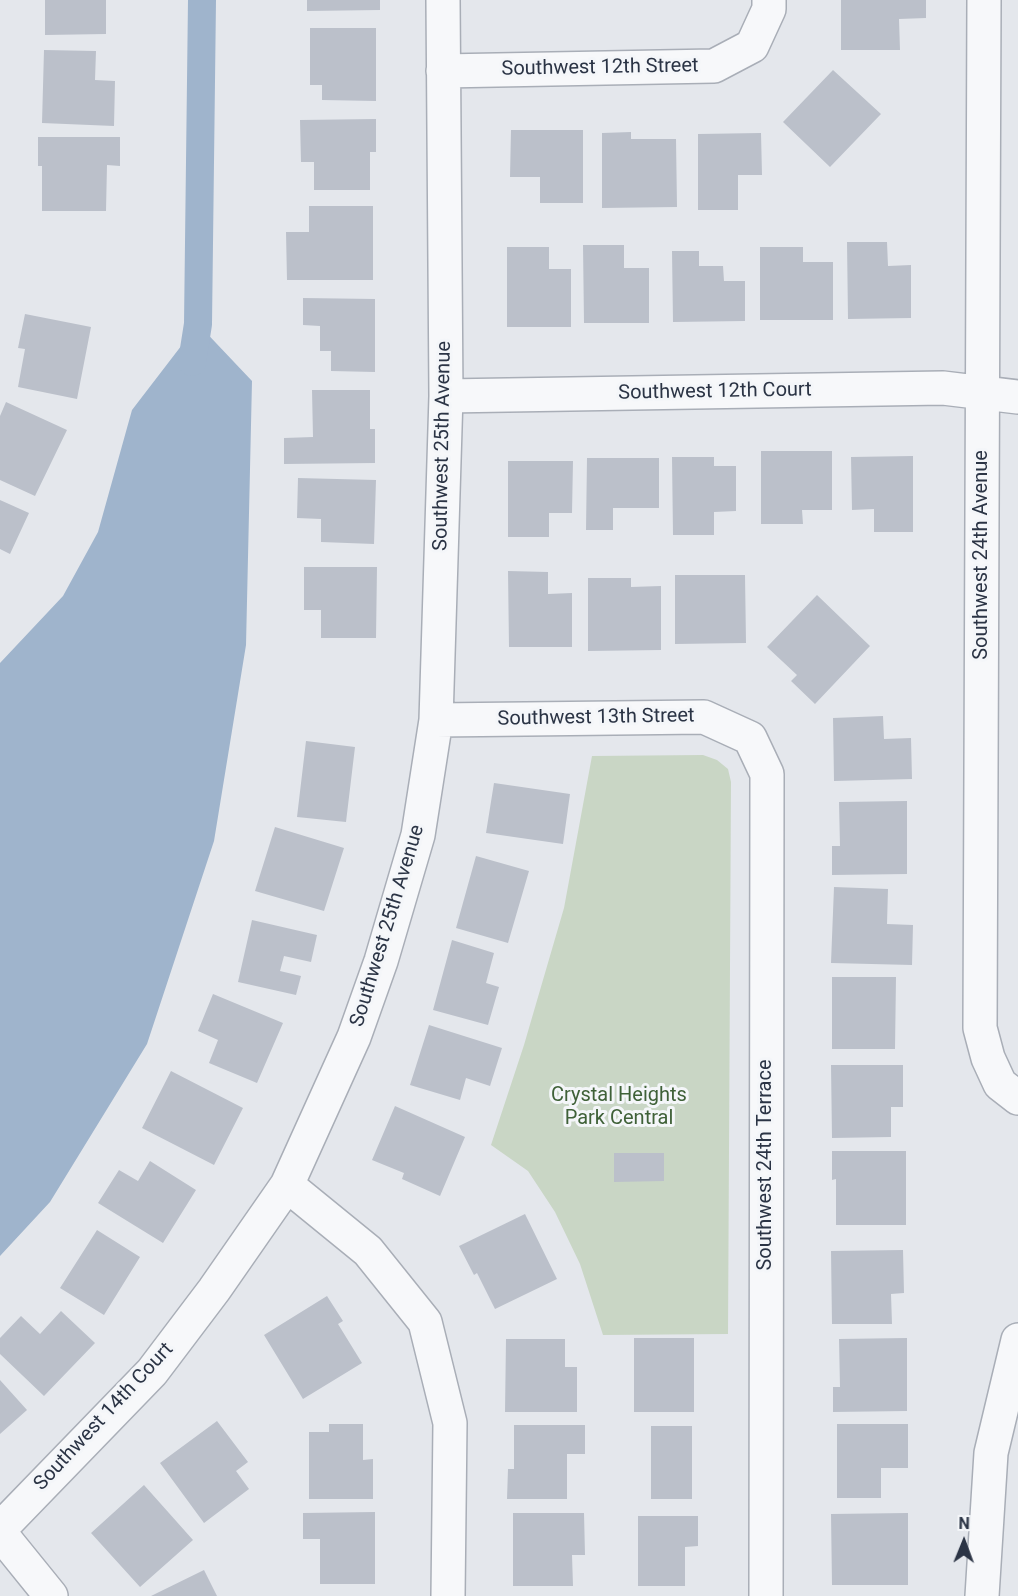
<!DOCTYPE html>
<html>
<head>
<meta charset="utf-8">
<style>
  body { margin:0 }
  #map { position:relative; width:1018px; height:1596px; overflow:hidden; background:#e4e7ec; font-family:Roboto,sans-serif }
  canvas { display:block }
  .north { position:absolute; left:934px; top:1512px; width:60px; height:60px; -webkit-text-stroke:4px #f4f6f9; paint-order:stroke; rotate:1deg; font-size:16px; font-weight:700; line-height:24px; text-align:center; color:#2b3445 }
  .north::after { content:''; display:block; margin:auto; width:21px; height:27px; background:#2b3445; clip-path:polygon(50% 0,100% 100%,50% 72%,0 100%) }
</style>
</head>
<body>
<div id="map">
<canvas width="1018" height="1596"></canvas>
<div class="north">N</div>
</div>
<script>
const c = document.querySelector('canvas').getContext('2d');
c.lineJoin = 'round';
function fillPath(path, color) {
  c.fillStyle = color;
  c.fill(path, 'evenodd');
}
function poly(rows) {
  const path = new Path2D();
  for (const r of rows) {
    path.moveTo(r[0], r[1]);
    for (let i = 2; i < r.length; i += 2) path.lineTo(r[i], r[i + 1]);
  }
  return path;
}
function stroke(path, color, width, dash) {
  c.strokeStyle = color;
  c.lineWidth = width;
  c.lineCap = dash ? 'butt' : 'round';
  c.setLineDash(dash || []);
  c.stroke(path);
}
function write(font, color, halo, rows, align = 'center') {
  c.font = font + ' Roboto,sans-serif';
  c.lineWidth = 6;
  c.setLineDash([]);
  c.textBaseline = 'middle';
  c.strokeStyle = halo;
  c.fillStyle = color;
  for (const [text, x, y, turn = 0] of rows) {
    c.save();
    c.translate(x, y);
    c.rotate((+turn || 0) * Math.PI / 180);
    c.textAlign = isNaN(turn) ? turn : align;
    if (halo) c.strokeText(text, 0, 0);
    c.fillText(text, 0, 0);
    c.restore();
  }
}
const green = poly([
  [703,755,717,760,728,769,731,782,728,1334,603,1335,580,1264,555,1212,528,1171,491,1145,524,1045,564,908,592,756]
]);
const water = poly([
  [198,324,252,381,246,645,214,841,147,1044,50,1202,0,1256,0,663,63,596,98,532,132,410]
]);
const canal = poly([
  [192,362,198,324,202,0]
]);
const building = poly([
  [45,0,106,0,106,34,45,35],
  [307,0,380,0,380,10,307,11],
  [841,0,926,0,926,18,899,19,900,50,841,50],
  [310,28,376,28,376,101,322,100,322,85,310,85],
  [44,50,96,51,95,80,115,81,114,126,42,123],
  [833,70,881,114,830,167,783,122],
  [376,119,376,152,370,152,370,190,314,190,314,162,301,162,300,120],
  [511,130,583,130,583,203,540,203,540,177,510,177],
  [631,132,631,139,676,139,677,207,602,208,602,133],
  [761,133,762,175,738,175,738,210,698,210,698,134],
  [38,137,120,137,120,166,107,165,106,211,42,211,42,166,38,166],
  [309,206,373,206,373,280,287,280,286,232,309,232],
  [847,242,887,242,888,266,911,265,911,318,848,319],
  [583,245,624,245,624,268,649,268,649,323,584,323],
  [507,247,549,247,549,269,571,269,571,327,507,327],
  [760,247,803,247,803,262,833,262,833,320,760,320],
  [672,251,699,251,699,266,723,266,724,281,745,281,745,321,673,322],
  [303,298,375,299,375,372,331,371,331,351,320,351,320,326,303,325],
  [25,314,91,327,77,399,18,387,25,349,18,348],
  [312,390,370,390,370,429,375,429,375,463,284,464,284,438,313,437],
  [6,402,67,430,35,496,0,480,0,416],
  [761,451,832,451,832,510,802,510,803,524,761,524],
  [913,456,913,532,874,532,874,509,852,510,851,457],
  [672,457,714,457,714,466,736,466,736,511,714,512,714,535,673,535],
  [587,458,659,458,659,508,613,508,613,530,586,530],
  [508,461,573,461,572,513,549,513,549,537,508,537],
  [298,478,376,480,374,544,321,542,321,519,297,518],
  [0,500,29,513,10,554,0,549],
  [304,567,377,567,376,638,321,638,321,610,304,610],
  [508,571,548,572,548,594,572,593,572,647,509,647],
  [675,575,745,575,746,643,675,644],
  [588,578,631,578,631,587,661,586,661,650,588,651],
  [817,595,870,646,815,704,791,681,797,675,767,647],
  [883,716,884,739,911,738,912,779,834,781,833,718],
  [306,741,355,747,346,822,297,817],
  [494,783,570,794,563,844,486,833],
  [907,801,907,874,832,875,832,846,840,846,839,802],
  [275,827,344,848,324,911,255,891],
  [476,856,529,871,508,943,456,928],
  [834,887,888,889,887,924,913,925,912,965,831,963],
  [252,920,317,935,311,962,284,956,280,971,301,976,296,995,238,982],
  [452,940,494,953,486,983,499,987,488,1025,433,1010],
  [832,977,896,977,895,1049,832,1049],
  [213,994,283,1023,257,1083,209,1063,218,1040,198,1031],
  [429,1025,502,1048,490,1086,466,1078,460,1100,410,1085],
  [831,1065,903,1065,903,1107,891,1107,891,1137,832,1138],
  [171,1071,243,1108,214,1165,142,1128],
  [395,1106,465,1137,440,1196,402,1179,404,1173,372,1160],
  [832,1151,906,1151,906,1225,836,1225,836,1179,832,1180],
  [614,1153,664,1153,664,1181,614,1182],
  [150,1161,196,1190,163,1243,98,1203,119,1170,138,1181],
  [525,1214,557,1279,495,1309,477,1273,474,1275,459,1246],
  [97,1230,140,1257,104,1315,60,1288],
  [903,1250,904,1293,891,1294,892,1324,832,1324,831,1251],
  [327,1296,343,1321,338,1324,362,1363,303,1399,264,1335],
  [61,1311,95,1343,44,1396,0,1354,0,1338,21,1316,40,1334],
  [634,1338,694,1338,694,1412,634,1412],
  [907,1338,907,1411,833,1412,833,1387,840,1387,839,1339],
  [506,1339,565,1339,565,1367,577,1367,577,1412,505,1412],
  [0,1380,27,1410,0,1434],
  [217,1421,248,1462,236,1471,249,1489,204,1523,160,1463],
  [329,1424,363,1424,363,1460,373,1459,373,1499,309,1499,309,1432,329,1432],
  [837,1424,908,1424,908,1468,881,1468,881,1498,837,1498],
  [514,1425,585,1425,585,1454,567,1454,567,1499,507,1499,508,1469,514,1469],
  [651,1426,692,1426,692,1499,651,1499],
  [144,1485,193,1540,140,1587,91,1533],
  [375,1512,375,1584,320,1584,320,1539,303,1539,303,1513],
  [513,1513,584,1513,585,1555,572,1555,573,1586,513,1586],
  [908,1513,908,1585,832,1585,831,1514],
  [638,1516,698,1516,698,1546,685,1547,685,1586,638,1586],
  [204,1570,217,1596,151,1596]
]);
const minor = poly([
  [443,0,446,396,436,720,418,835,381,961,354,1037,287,1185,368,1251,425,1322,450,1423,448,1596],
  [984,0,980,1028,988,1058,1000,1084,1018,1098],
  [443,71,714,66,752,46,769,9,769,0],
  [446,396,943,388,1018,397],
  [436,720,704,717,750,738,767,774,766,1596],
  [0,1529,152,1372,214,1290,287,1185],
  [0,1533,51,1596],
  [982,1596,991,1453,1018,1340]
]);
const streetNames = [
  ["Southwest 12th Street",600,68,-1],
  ["Southwest 12th Court",715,392,-1],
  ["Southwest 25th Avenue",443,446,-89],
  ["Southwest 24th Avenue",982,555,-90],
  ["Southwest 13th Street",596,718,-1],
  ["Southwest 25th Avenue",388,926,-73],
  ["Southwest 24th Terrace",766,1165,-90],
  ["Southwest 14th Court",104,1417,-47]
];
const parkNames = [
  ["Crystal Heights",619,1096],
  ["Park Central",619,1119]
];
fillPath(green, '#c9d6c5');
fillPath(water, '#9fb4cc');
stroke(canal, '#9fb4cc', 28);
fillPath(building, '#bbc0ca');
stroke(minor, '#a9aeb7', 36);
stroke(minor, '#f7f8fa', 33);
write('20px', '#2b3445', '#f4f6f9', streetNames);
write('20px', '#3f6138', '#f4f6f9', parkNames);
</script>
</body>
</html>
